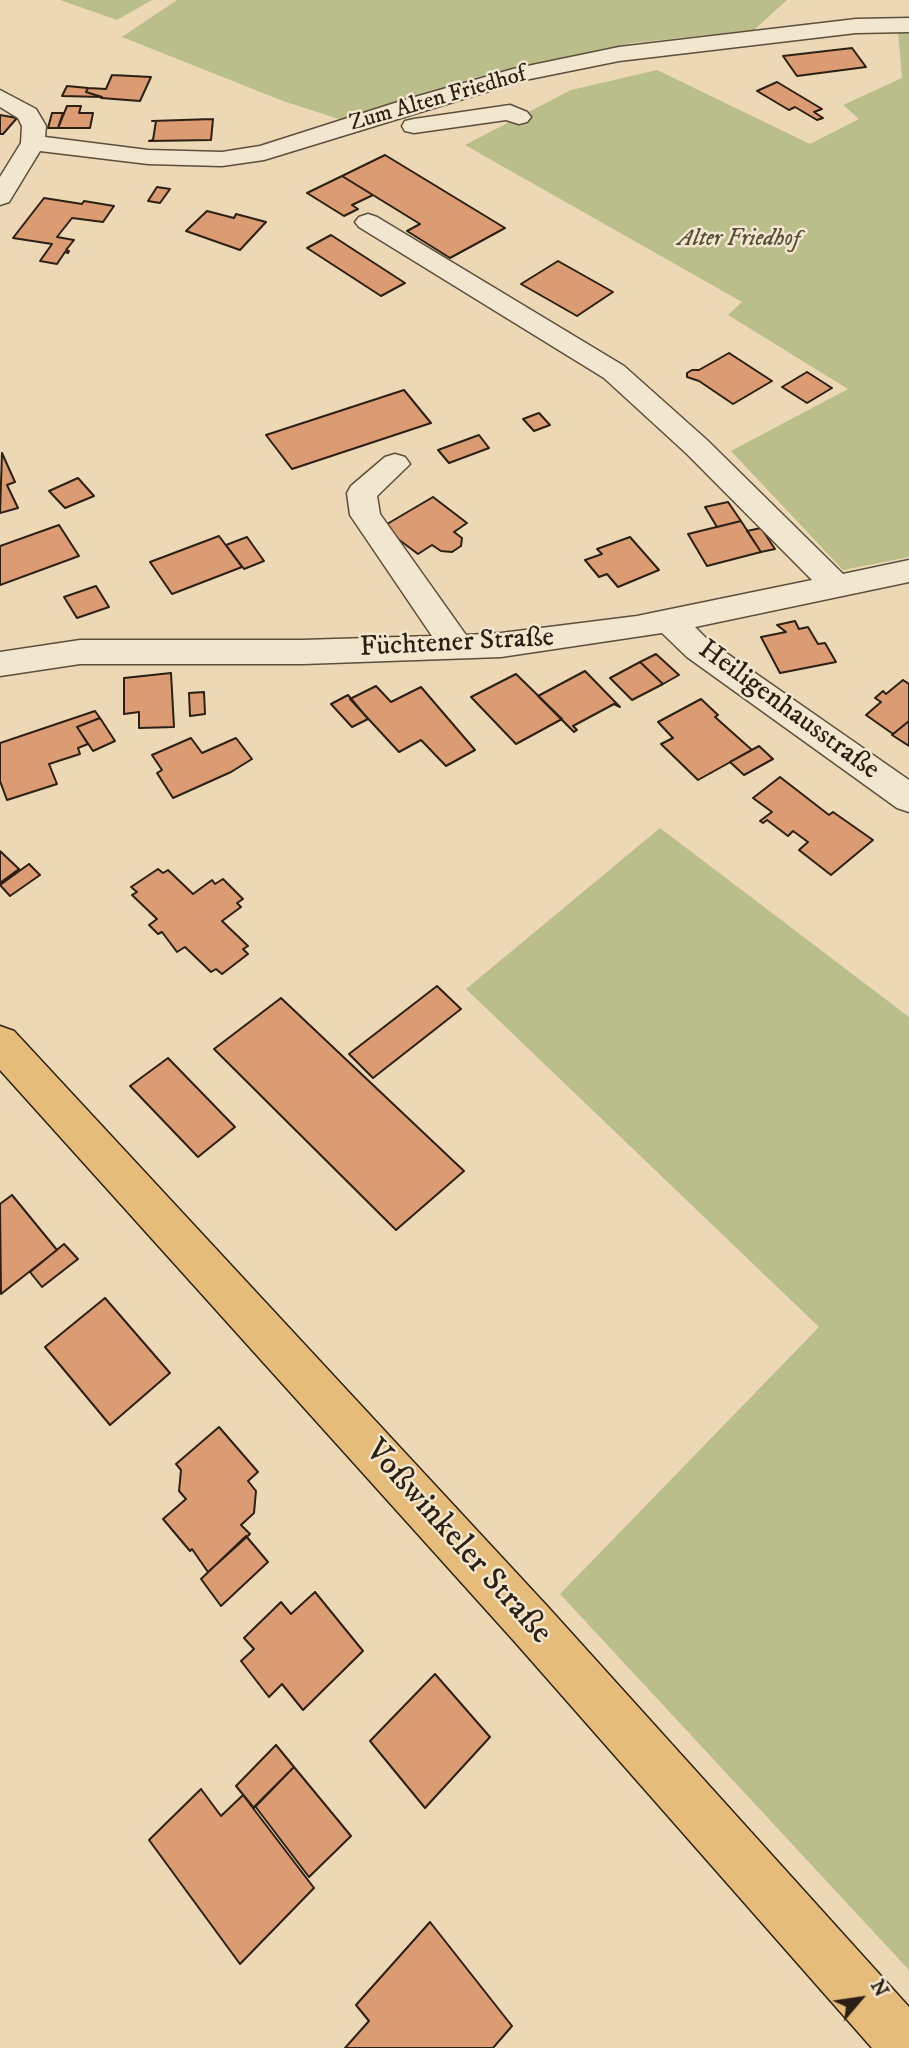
<!DOCTYPE html>
<html>
<head>
<meta charset="utf-8">
<style>
  body { margin:0 }
  #map { position:relative; width:909px; height:2048px; overflow:hidden; background:#ecd8b5; font-family:"IM FELL DW Pica",serif }
  canvas { display:block }
  .north { position:absolute; left:825px; top:1964px; width:70px; height:70px; -webkit-text-stroke:5px #f3e6cf; paint-order:stroke; rotate:61deg; font-size:19px; font-weight:700; line-height:28px; text-align:center; color:#2b2013 }
  .north::after { content:''; display:block; margin:auto; width:24px; height:32px; background:#2b2013; clip-path:polygon(50% 0,100% 100%,50% 72%,0 100%) }
</style>
</head>
<body>
<div id="map">
<canvas width="909" height="2048"></canvas>
<div class="north">N</div>
</div>
<script>
const c = document.querySelector('canvas').getContext('2d');
c.lineJoin = 'round';
function fillPath(path, color) {
  c.fillStyle = color;
  c.fill(path, 'evenodd');
}
function poly(rows) {
  const path = new Path2D();
  for (const r of rows) {
    path.moveTo(r[0], r[1]);
    for (let i = 2; i < r.length; i += 2) path.lineTo(r[i], r[i + 1]);
  }
  return path;
}
function stroke(path, color, width, dash) {
  c.strokeStyle = color;
  c.lineWidth = width;
  c.lineCap = dash ? 'butt' : 'round';
  c.setLineDash(dash || []);
  c.stroke(path);
}
function write(font, color, halo, rows, align = 'center') {
  c.font = font + ' "IM FELL DW Pica",serif';
  c.lineWidth = 5;
  c.setLineDash([]);
  c.textBaseline = 'middle';
  c.strokeStyle = halo;
  c.fillStyle = color;
  for (const [text, x, y, turn = 0] of rows) {
    c.save();
    c.translate(x, y);
    c.rotate((+turn || 0) * Math.PI / 180);
    c.textAlign = isNaN(turn) ? turn : align;
    if (halo) c.strokeText(text, 0, 0);
    c.fillText(text, 0, 0);
    c.restore();
  }
}
const green = poly([
  [60,0,152,0,117,20],
  [177,0,787,0,754,30,632,43,473,78,345,121,283,101,122,37],
  [898,32,909,33,909,557,843,570,731,451,848,389,728,315,742,302,465,145,571,90,657,70,810,144,859,119,843,105,902,78],
  [660,828,909,1017,909,1970,560,1594,819,1327,466,989]
]);
const building = poly([
  [852,48,866,67,797,76,783,56,852,48],
  [112,75,151,77,140,101,101,98,102,97,86,92,88,88,106,89,112,75],
  [777,82,822,109,814,112,823,118,817,120,795,107,789,110,757,91,777,82],
  [67,86,88,88,86,92,102,97,62,96,67,86],
  [67,106,81,106,79,113,93,113,90,128,58,128,67,106],
  [52,113,63,113,58,128,48,128,52,113],
  [0,115,17,118,3,134,0,134,0,115],
  [213,119,211,140,149,141,153,140,156,121,152,121,213,119],
  [385,155,505,228,450,258,407,231,420,224,342,176,385,155],
  [342,176,373,195,352,205,358,209,344,216,307,193,342,176],
  [157,187,170,189,160,203,148,201,157,187],
  [44,198,82,204,84,201,114,206,103,222,72,218,57,237,74,240,66,250,69,251,68,253,65,252,57,264,40,261,52,244,13,238,44,198],
  [207,211,234,218,236,214,266,222,240,250,186,231,207,211],
  [331,235,405,283,381,296,307,248,331,235],
  [558,261,613,292,577,316,521,284,558,261],
  [729,353,772,381,733,404,699,381,687,377,687,373,692,370,699,370,729,353],
  [807,372,832,388,807,403,782,387,807,372],
  [404,390,431,423,292,469,266,435,404,390],
  [539,413,550,425,534,431,523,419,539,413],
  [479,435,489,448,449,463,438,450,479,435],
  [2,453,15,482,7,485,18,508,0,513,2,453],
  [78,478,94,496,65,508,49,491,78,478],
  [433,497,467,523,454,532,462,538,461,546,452,552,441,551,432,545,418,554,382,527,433,497],
  [728,502,741,521,717,527,705,507,728,502],
  [741,521,761,552,707,566,688,534,741,521],
  [59,525,79,556,0,585,0,546,59,525],
  [761,528,775,549,761,552,747,531,761,528],
  [219,536,242,567,172,594,150,562,219,536],
  [247,537,264,561,244,569,226,545,247,537],
  [630,537,659,570,618,587,607,574,599,577,585,560,602,554,597,549,630,537],
  [96,586,109,607,77,618,64,597,96,586],
  [795,621,799,629,808,627,818,644,825,643,836,662,780,673,761,637,786,632,777,625,795,621],
  [656,654,679,675,663,684,640,662,656,654],
  [640,662,663,684,632,700,610,678,640,662],
  [585,671,620,707,614,704,573,726,577,730,574,732,538,696,585,671],
  [171,673,174,727,139,728,139,712,124,714,124,678,171,673],
  [516,674,562,719,516,744,471,697,516,674],
  [903,680,909,684,909,721,893,734,866,715,881,702,875,698,883,691,886,694,903,680],
  [376,686,391,702,421,687,475,750,446,766,421,740,399,752,350,699,376,686],
  [204,692,205,714,190,716,189,693,204,692],
  [348,695,368,719,352,727,331,704,348,695],
  [701,699,718,715,715,717,752,750,698,780,661,744,673,738,658,722,701,699],
  [95,711,100,718,77,727,88,744,78,748,80,754,49,764,57,784,7,800,0,781,0,743,95,711],
  [100,718,115,741,93,751,77,727,100,718],
  [909,721,909,746,892,735,909,721],
  [191,738,202,753,236,738,252,759,231,772,173,798,157,773,162,770,152,755,191,738],
  [759,746,773,759,744,775,730,762,759,746],
  [780,777,829,815,833,812,873,840,831,875,799,850,808,842,793,831,788,836,767,820,763,823,760,821,772,812,753,798,780,777],
  [0,851,19,869,0,883,0,851],
  [29,864,40,875,10,896,0,885,29,864],
  [158,869,163,873,168,870,193,894,212,880,215,884,223,879,243,899,237,903,241,907,222,921,248,946,243,949,248,954,222,974,216,969,211,972,185,947,177,952,162,932,158,934,149,925,157,919,132,895,137,892,131,887,158,869],
  [437,986,461,1009,373,1078,349,1054,437,986],
  [281,998,464,1171,396,1230,214,1049,281,998],
  [168,1058,235,1127,198,1157,130,1086,168,1058],
  [12,1195,57,1250,1,1294,0,1204,12,1195],
  [64,1244,78,1259,42,1287,30,1272,64,1244],
  [105,1298,170,1373,110,1425,45,1347,105,1298],
  [219,1427,258,1472,248,1481,256,1491,254,1513,241,1525,250,1534,208,1572,192,1549,190,1551,163,1519,186,1499,179,1491,181,1470,176,1464,219,1427],
  [246,1536,268,1562,221,1606,201,1579,246,1536],
  [315,1592,363,1651,303,1710,282,1684,269,1697,241,1661,254,1649,244,1638,281,1602,291,1614,315,1592],
  [435,1674,490,1737,425,1808,370,1741,435,1674],
  [276,1745,294,1767,254,1808,236,1786,276,1745],
  [294,1767,351,1836,309,1877,255,1806,294,1767],
  [201,1789,221,1816,243,1795,314,1888,240,1964,149,1840,201,1789],
  [430,1922,512,2026,493,2048,345,2048,369,2021,356,2005,430,1922]
]);
const minor = poly([
  [909,18,909,32,856,33,619,61,525,80,264,160,222,166,148,164,40,151,9,202,0,205,0,177,21,143,22,126,18,118,0,107,0,90,36,109,46,126,45,137,148,150,222,152,260,146,401,101,513,69,619,47,856,19,909,18],
  [510,105,527,112,531,117,527,122,519,124,506,120,414,133,405,131,402,126,405,121,414,119,510,105],
  [368,214,377,217,624,366,707,440,843,574,909,560,909,582,695,627,709,641,909,780,909,812,897,808,687,657,662,633,501,657,303,664,80,664,0,676,0,652,80,640,303,640,432,636,350,515,347,493,351,486,385,457,395,454,405,457,410,464,377,496,380,514,466,635,501,633,637,616,812,580,687,454,604,378,359,227,355,222,359,217,368,214]
]);
const major = poly([
  [0,1026,14,1031,548,1607,909,2007,909,2048,872,2048,514,1641,0,1070,0,1026]
]);
const farStreetnames = [
  ["Zum Alten Friedhof",438,100,-16]
];
const farParknames = [
  ["Alter Friedhof",739,240]
];
const streetNames = [
  ["Füchtener Straße",457,644,-3],
  ["Heiligenhausstraße",788,711,36]
];
const nearStreetnames = [
  ["Voßwinkeler Straße",457,1543,48]
];
fillPath(green, '#babe8b');
fillPath(building, '#db9b73');
stroke(building, '#2b2013', 2);
stroke(minor, '#5b4e3c', 3);
stroke(major, '#2b2013', 3);
fillPath(minor, '#f3e6cf');
fillPath(major, '#e6bc7a');
write('23px', '#2b2013', '#f3e6cf', farStreetnames);
write('italic 23px', '#564f37', '#f3e6cf', farParknames);
write('28px', '#2b2013', '#f3e6cf', streetNames);
write('33px', '#2b2013', '#f3e6cf', nearStreetnames);
</script>
</body>
</html>
